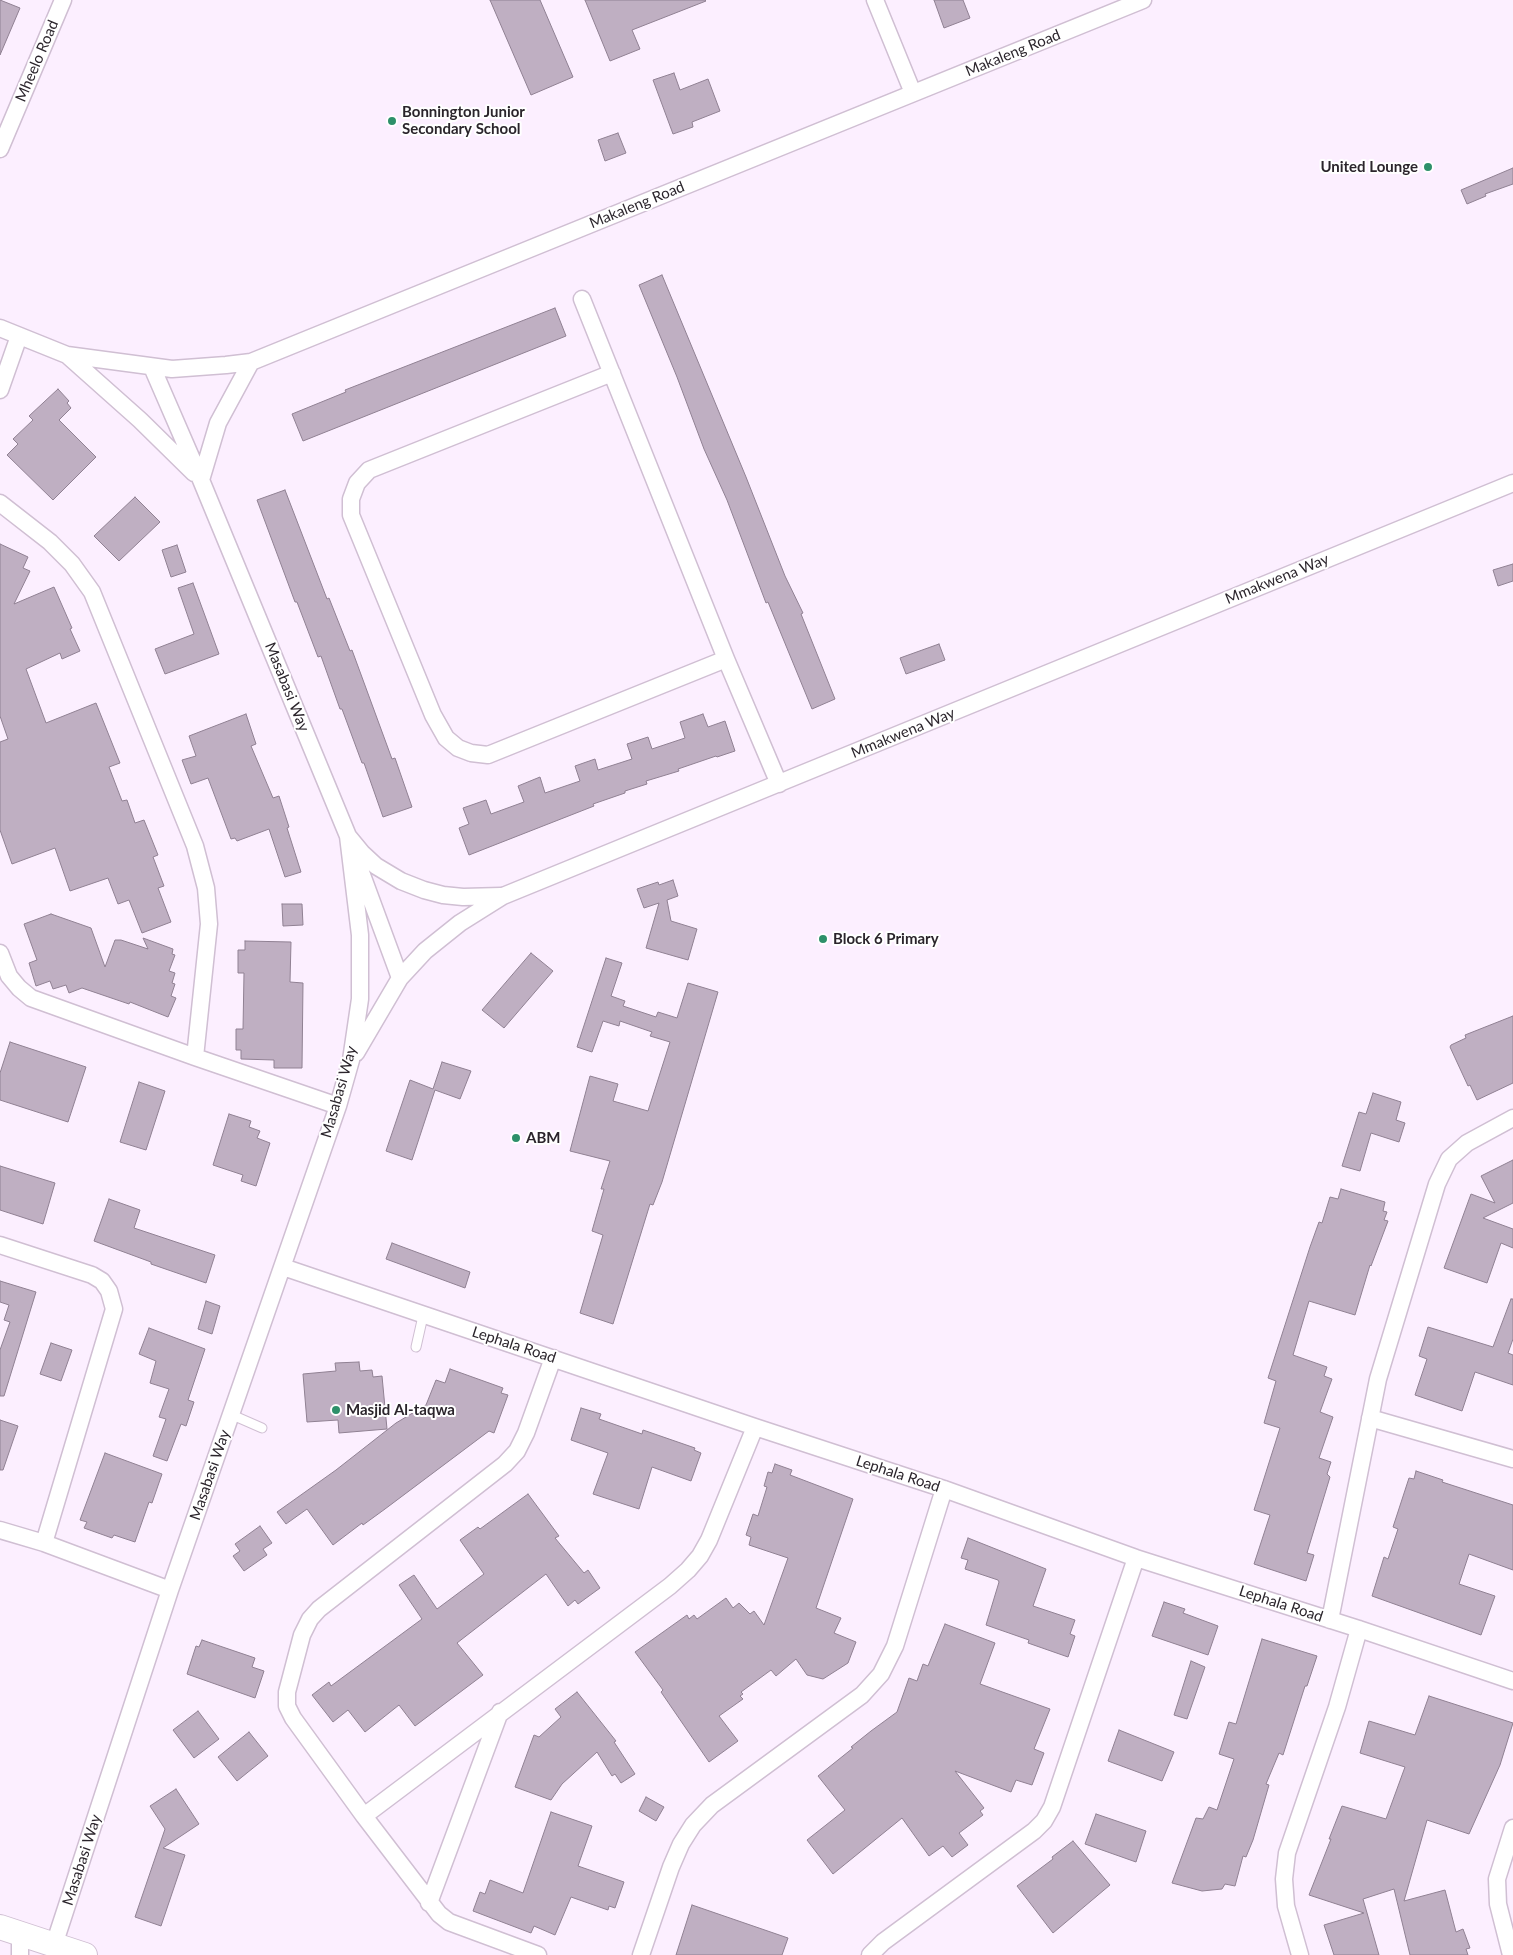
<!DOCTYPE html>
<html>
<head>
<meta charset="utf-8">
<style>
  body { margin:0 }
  canvas { display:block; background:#fcefff }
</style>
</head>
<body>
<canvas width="1513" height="1955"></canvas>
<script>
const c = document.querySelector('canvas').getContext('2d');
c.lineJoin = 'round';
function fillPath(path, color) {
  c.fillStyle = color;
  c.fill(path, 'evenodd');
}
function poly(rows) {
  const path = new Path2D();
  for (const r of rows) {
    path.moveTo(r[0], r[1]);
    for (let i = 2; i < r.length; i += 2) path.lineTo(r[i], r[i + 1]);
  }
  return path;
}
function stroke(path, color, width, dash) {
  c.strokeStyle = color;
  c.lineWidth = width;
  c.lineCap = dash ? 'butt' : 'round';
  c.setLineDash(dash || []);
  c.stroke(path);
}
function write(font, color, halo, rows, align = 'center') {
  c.font = font + ' Lato,sans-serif';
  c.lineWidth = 4;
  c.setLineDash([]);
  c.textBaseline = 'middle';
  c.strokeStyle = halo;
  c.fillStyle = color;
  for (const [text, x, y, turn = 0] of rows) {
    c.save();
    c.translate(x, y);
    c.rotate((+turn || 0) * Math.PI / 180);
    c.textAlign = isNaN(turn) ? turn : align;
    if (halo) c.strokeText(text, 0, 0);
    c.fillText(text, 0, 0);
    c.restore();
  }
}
const building = poly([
  [0,0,20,8,0,55,0,0],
  [490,0,540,0,573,77,531,95,490,0],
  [585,0,705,0,706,1,632,30,640,49,610,61,585,0],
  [934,0,963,0,970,18,944,28,934,0],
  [674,73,680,90,708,79,720,111,692,122,693,127,673,134,653,80,674,73],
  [618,133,626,153,605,161,598,140,618,133],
  [1513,168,1513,184,1485,194,1486,196,1467,204,1461,190,1513,168],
  [662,275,746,477,785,576,803,613,801,614,835,699,812,709,768,602,766,603,727,500,704,449,677,377,639,285,662,275],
  [555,308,566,336,303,441,292,414,346,392,345,390,555,308],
  [58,389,69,401,67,403,71,408,59,420,96,457,53,500,7,455,18,444,13,439,33,420,29,416,58,389],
  [285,490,327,599,329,598,350,651,352,650,392,759,395,758,412,807,383,817,364,763,362,763,342,709,340,709,321,656,318,657,297,602,295,602,257,500,285,490],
  [135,497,160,522,119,561,94,536,135,497],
  [0,544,28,557,23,568,30,571,14,604,54,587,72,628,70,629,80,651,62,659,60,653,26,669,46,723,96,703,120,763,109,767,122,801,127,800,135,823,144,820,158,855,153,857,164,886,158,888,171,922,142,933,129,900,118,904,108,878,70,891,55,848,12,864,0,830,0,742,8,739,0,716,0,544],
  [177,545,186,572,171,577,162,550,177,545],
  [1513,564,1513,581,1498,586,1493,570,1513,564],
  [193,583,219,654,165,674,155,649,194,634,178,588,193,583],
  [939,644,945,660,906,674,900,658,939,644],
  [246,714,256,744,251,746,273,798,279,796,289,827,287,828,301,872,285,877,269,829,237,841,235,838,231,839,208,778,191,784,182,760,196,756,189,736,246,714],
  [703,714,708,727,725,721,735,751,717,757,716,756,678,769,679,771,646,781,647,784,625,791,625,793,593,804,594,806,469,855,459,828,469,824,463,808,486,800,491,814,524,802,518,786,540,777,545,793,580,781,575,766,595,759,598,770,632,759,627,744,648,737,652,749,685,738,680,722,703,714],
  [673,880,678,896,667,900,671,921,697,929,688,960,646,948,659,903,644,908,637,889,658,882,659,885,673,880],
  [282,904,302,904,303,925,283,926,282,904],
  [51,914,91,928,105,967,115,940,121,940,148,949,143,938,173,949,172,954,175,955,169,971,175,973,172,983,175,984,171,996,176,998,168,1017,130,1002,129,1004,82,988,69,993,66,985,53,989,50,981,36,986,29,963,37,960,24,924,51,914],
  [245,941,291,942,290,982,303,983,302,1068,274,1068,274,1060,241,1059,241,1050,236,1050,236,1029,243,1029,244,973,238,973,238,950,245,950,245,941],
  [531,953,553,971,504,1028,482,1010,531,953],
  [606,958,622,963,611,996,625,1001,623,1006,656,1017,658,1012,677,1018,688,983,718,992,662,1182,653,1205,650,1204,613,1324,580,1313,603,1235,592,1231,604,1189,601,1189,610,1161,570,1151,590,1076,618,1084,613,1101,648,1111,670,1042,650,1036,652,1032,620,1021,619,1026,603,1021,592,1052,577,1047,606,958],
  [1513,1016,1513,1083,1477,1100,1470,1085,1468,1086,1450,1047,1451,1045,1466,1038,1465,1035,1513,1016],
  [10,1042,86,1067,68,1122,0,1100,0,1073,10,1042],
  [442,1062,471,1071,460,1099,435,1090,412,1160,386,1151,410,1080,433,1089,442,1062],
  [139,1082,165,1091,146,1150,120,1142,139,1082],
  [1373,1093,1401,1102,1396,1120,1405,1123,1399,1142,1371,1133,1360,1171,1342,1166,1359,1112,1366,1114,1373,1093],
  [229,1114,251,1121,249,1127,260,1131,257,1138,270,1143,256,1186,241,1181,243,1175,213,1165,229,1114],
  [1513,1160,1513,1203,1483,1218,1513,1229,1513,1248,1501,1243,1487,1283,1444,1268,1471,1194,1495,1203,1481,1176,1513,1160],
  [0,1166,55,1183,43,1224,0,1210,0,1166],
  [1341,1189,1385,1202,1383,1211,1387,1212,1384,1220,1388,1221,1371,1266,1370,1265,1355,1315,1309,1301,1293,1355,1327,1367,1324,1376,1332,1379,1320,1412,1333,1417,1319,1458,1331,1462,1327,1474,1330,1477,1307,1553,1314,1555,1306,1581,1254,1564,1270,1515,1254,1510,1280,1428,1264,1423,1276,1381,1268,1378,1310,1247,1319,1222,1322,1223,1330,1197,1338,1199,1341,1189],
  [109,1199,140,1210,134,1228,215,1255,206,1283,151,1264,151,1262,94,1241,109,1199],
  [392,1243,470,1272,465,1288,386,1259,392,1243],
  [0,1281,36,1292,4,1396,0,1396,0,1350,10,1322,4,1320,9,1305,0,1302,0,1281],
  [1511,1299,1513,1299,1513,1339,1508,1353,1513,1355,1513,1385,1475,1372,1462,1411,1415,1395,1427,1359,1419,1356,1428,1327,1493,1347,1511,1299],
  [206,1301,220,1306,212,1334,198,1329,206,1301],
  [149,1328,205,1349,188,1400,194,1402,186,1426,181,1424,167,1461,153,1456,166,1419,159,1417,169,1389,150,1383,156,1361,139,1354,149,1328],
  [51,1343,72,1350,61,1381,40,1374,51,1343],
  [359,1362,360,1371,372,1370,373,1377,382,1376,387,1429,339,1433,338,1420,307,1422,303,1374,336,1371,335,1363,359,1362],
  [450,1369,503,1388,501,1393,508,1395,494,1433,489,1431,385,1509,363,1525,362,1523,333,1545,307,1509,286,1524,277,1512,336,1470,396,1423,426,1405,436,1380,445,1383,450,1369],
  [581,1408,601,1414,599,1419,642,1434,643,1430,695,1448,694,1450,701,1453,691,1481,652,1467,639,1509,593,1494,608,1453,571,1440,581,1408],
  [0,1420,18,1426,3,1470,0,1470,0,1420],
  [105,1453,162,1474,152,1503,149,1502,135,1542,114,1535,112,1538,84,1528,87,1522,80,1520,105,1453],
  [775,1464,792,1470,790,1475,853,1499,816,1608,841,1618,834,1633,856,1642,848,1663,823,1679,807,1675,796,1659,776,1676,771,1670,741,1692,743,1694,740,1696,743,1699,719,1716,738,1741,709,1762,661,1692,663,1690,635,1652,687,1615,689,1619,694,1615,697,1619,726,1598,733,1608,739,1603,750,1614,754,1611,764,1625,788,1558,749,1545,751,1537,746,1535,753,1514,758,1516,767,1487,764,1486,768,1472,772,1473,775,1464],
  [1416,1471,1443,1480,1442,1482,1513,1505,1513,1570,1469,1554,1459,1584,1495,1596,1481,1635,1372,1596,1384,1557,1388,1559,1398,1529,1393,1527,1409,1478,1414,1479,1416,1471],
  [528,1494,559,1536,555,1538,584,1573,588,1570,600,1588,578,1604,575,1600,568,1606,546,1574,457,1643,483,1675,415,1726,399,1705,365,1732,348,1710,333,1722,312,1695,329,1682,331,1686,422,1619,399,1585,414,1575,437,1609,484,1574,460,1540,478,1527,480,1529,528,1494],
  [260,1526,272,1543,263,1549,267,1555,244,1571,233,1556,240,1551,235,1544,260,1526],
  [968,1538,1046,1569,1033,1606,1075,1620,1070,1634,1075,1636,1068,1657,1028,1643,1029,1640,986,1625,999,1582,998,1580,965,1569,968,1560,961,1558,968,1538],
  [1164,1602,1185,1609,1183,1613,1218,1626,1208,1655,1152,1636,1164,1602],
  [945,1624,995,1643,980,1684,1050,1709,1034,1749,1044,1753,1032,1785,1016,1780,1011,1792,955,1771,984,1808,980,1811,983,1815,959,1833,968,1845,952,1857,943,1846,929,1856,902,1818,833,1874,807,1840,845,1810,818,1776,853,1748,851,1747,871,1731,897,1712,909,1678,917,1681,923,1664,928,1666,945,1624],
  [1262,1639,1317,1656,1307,1686,1305,1686,1283,1755,1279,1753,1266,1784,1269,1785,1253,1840,1246,1857,1243,1856,1235,1886,1225,1884,1222,1889,1202,1891,1172,1883,1196,1818,1203,1819,1209,1807,1217,1810,1234,1759,1219,1754,1229,1722,1236,1724,1262,1639],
  [202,1640,255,1658,252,1667,264,1671,255,1698,187,1674,196,1646,199,1647,202,1640],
  [1191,1661,1205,1667,1187,1719,1174,1715,1191,1661],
  [577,1692,616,1741,614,1742,635,1774,621,1783,615,1774,612,1776,597,1752,562,1784,551,1800,515,1787,534,1735,539,1737,561,1717,555,1709,577,1692],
  [1429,1696,1513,1723,1500,1765,1469,1834,1427,1820,1404,1901,1445,1890,1456,1932,1463,1929,1470,1948,1466,1949,1468,1955,1410,1955,1394,1889,1363,1899,1379,1955,1334,1955,1324,1925,1364,1913,1309,1895,1331,1839,1329,1839,1342,1806,1386,1819,1405,1767,1360,1753,1369,1721,1415,1735,1429,1696],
  [198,1711,219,1739,194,1758,173,1730,198,1711],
  [1119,1730,1174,1752,1162,1781,1108,1761,1119,1730],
  [249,1732,268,1756,237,1781,218,1757,249,1732],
  [176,1789,199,1824,163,1848,185,1855,161,1926,135,1917,165,1829,150,1806,176,1789],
  [646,1797,664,1807,656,1821,639,1811,646,1797],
  [551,1812,592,1826,578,1866,624,1882,615,1908,609,1906,608,1910,571,1897,555,1935,534,1926,531,1933,473,1911,480,1892,485,1894,490,1880,523,1893,551,1812],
  [1096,1814,1146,1831,1136,1862,1085,1844,1096,1814],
  [1073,1841,1110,1885,1053,1933,1017,1886,1053,1859,1052,1857,1073,1841],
  [692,1905,788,1938,782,1955,676,1955,692,1905]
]);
const lane = poly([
  [416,1347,423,1316],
  [230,1414,262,1428]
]);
const street = poly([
  [875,0,913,93],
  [0,149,63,0],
  [582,299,726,659,779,784],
  [0,328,67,355,140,420,194,473],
  [67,355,172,369,226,365,251,362,1143,0],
  [612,373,369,470,357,483,351,499,351,515,433,715,446,738,458,748,471,753,488,755,726,659],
  [0,390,19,336],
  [201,480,218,423,251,362],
  [0,503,50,542,72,564,92,592,195,846,206,888,209,924,195,1057],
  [348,836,362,853,376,866,401,881,424,890,443,895,463,897,501,896],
  [358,864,400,978],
  [0,953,9,976,19,988,31,998,195,1057,338,1106],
  [356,1053,400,978,425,951,460,923,503,896,1513,483],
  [0,1245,92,1275,102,1281,109,1291,114,1309,44,1543],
  [283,1267,755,1427,944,1489,1136,1558,1359,1629,1513,1681],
  [1370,1418,1513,1459],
  [0,1530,44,1543,170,1590],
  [1330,1620,1378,1379,1437,1184,1449,1159,1467,1143,1513,1118],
  [364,1816,670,1586,688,1570,700,1556,709,1540,755,1427],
  [429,1903,500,1712],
  [20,1933,20,1955],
  [54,1945,170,1590,338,1106,351,1060,360,999,360,935,348,836,201,480,152,367],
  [538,1955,449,1922,439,1914,364,1816,293,1718,287,1706,287,1692,302,1635,310,1619,319,1609,505,1464,517,1451,526,1433,553,1358],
  [641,1955,671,1867,681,1844,693,1825,712,1805,862,1695,881,1674,895,1646,944,1489],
  [870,1955,883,1942,1034,1831,1044,1821,1052,1807,1136,1558],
  [1300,1955,1286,1906,1284,1879,1287,1853,1337,1707,1359,1629],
  [1511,1955,1498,1904,1497,1879,1513,1828]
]);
const secondary = poly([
  [0,1927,85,1955]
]);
const markers = [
  [392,121,5,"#2d906a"],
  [1428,167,5,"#2d906a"],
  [823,939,5,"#2d906a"],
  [516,1138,5,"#2d906a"],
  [336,1410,5,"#2d906a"]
];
const streetNames = [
  ["Makaleng Road",1013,53,-22],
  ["Mheelo Road",37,61,-67],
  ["Makaleng Road",637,205,-22],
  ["Mmakwena Way",1277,579,-22],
  ["Masabasi Way",287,687,68],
  ["Mmakwena Way",903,733,-22],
  ["Masabasi Way",339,1092,-74],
  ["Lephala Road",514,1345,18],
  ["Lephala Road",898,1474,18],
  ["Masabasi Way",210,1475,-71],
  ["Lephala Road",1281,1604,18],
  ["Masabasi Way",82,1860,-72]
];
const poiNames = [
  ["Bonnington Junior",402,112],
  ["Secondary School",402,129],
  ["United Lounge",1418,167,"right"],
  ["Block 6 Primary",833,939],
  ["ABM",526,1138],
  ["Masjid Al-taqwa",346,1410]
];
fillPath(building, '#bfafc2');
stroke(building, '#908193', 1);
stroke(lane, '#d0bfd3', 11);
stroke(street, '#d0bfd3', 19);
stroke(secondary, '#d0bfd3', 26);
stroke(lane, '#fff', 9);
stroke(street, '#fff', 16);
stroke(secondary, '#fff', 24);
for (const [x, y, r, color] of markers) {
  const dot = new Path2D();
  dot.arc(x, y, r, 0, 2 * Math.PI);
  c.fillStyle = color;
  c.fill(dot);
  stroke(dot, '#fff', 2);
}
write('15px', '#2b252c', '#fff', streetNames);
write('bold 15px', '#2b252c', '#fff', poiNames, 'left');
</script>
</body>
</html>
